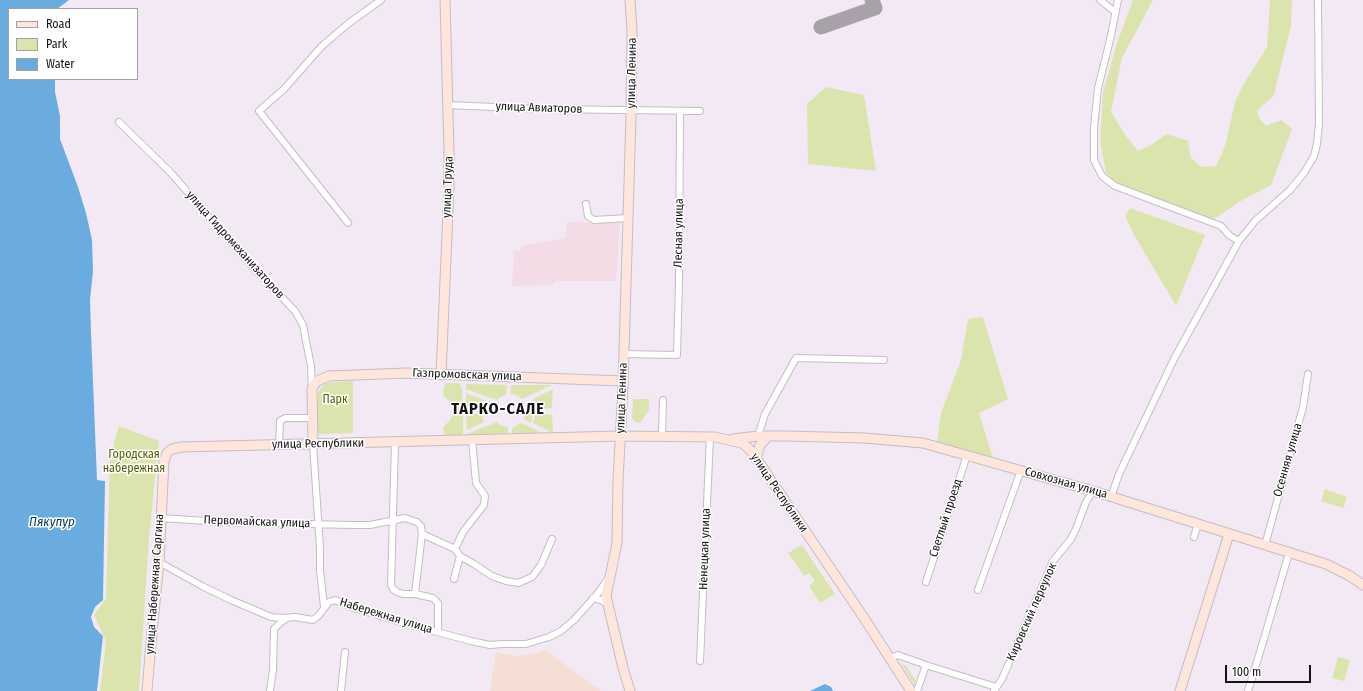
<!DOCTYPE html>
<html>
<head>
<meta charset="utf-8">
<style>
  body { margin:0 }
  #map { position:relative; width:1363px; height:691px; overflow:hidden; background:#f3e9f4; font-family:"Fira Sans Condensed",sans-serif }
  canvas { display:block }
  .legend { position:absolute; left:8px; top:8px; width:130px; height:72px; box-sizing:border-box; background:#fff; border:1px solid #a1a0a1; margin:0; padding:5px 7px; list-style:none; font-size:12px; color:#151215 }
  .legend li { display:flex; align-items:center; gap:8px; height:20px }
  .legend b { width:20px; border:1px solid #a1a0a1 }
  .scale { position:absolute; left:1225px; top:665px; width:86px; height:18px; box-sizing:border-box; border:2px solid #151215; border-top:0; padding-left:5px; font-size:12px; line-height:14px; white-space:nowrap; color:#151215; -webkit-text-stroke:3px #fff; paint-order:stroke }
</style>
</head>
<body>
<div id="map">
<canvas width="1363" height="691"></canvas>
<ul class="legend">
<li><b style="height:5px;background:#fee6dc"></b>Road</li>
<li><b style="height:11px;background:#dce4ae"></b>Park</li>
<li><b style="height:11px;background:#6aacdf"></b>Water</li>
</ul>
<div class="scale">100 m</div>
</div>
<script>
const c = document.querySelector('canvas').getContext('2d');
c.lineJoin = 'round';
function fillPath(path, color) {
  c.fillStyle = color;
  c.fill(path, 'evenodd');
}
function poly(rows) {
  const path = new Path2D();
  for (const r of rows) {
    path.moveTo(r[0], r[1]);
    for (let i = 2; i < r.length; i += 2) path.lineTo(r[i], r[i + 1]);
  }
  return path;
}
function stroke(path, color, width, dash) {
  c.strokeStyle = color;
  c.lineWidth = width;
  c.lineCap = dash ? 'butt' : 'round';
  c.setLineDash(dash || []);
  c.stroke(path);
}
function write(font, color, halo, rows, align = 'center') {
  c.font = font + ' "Fira Sans Condensed",sans-serif';
  c.lineWidth = 3;
  c.setLineDash([]);
  c.textBaseline = 'middle';
  c.strokeStyle = halo;
  c.fillStyle = color;
  for (const [text, x, y, turn = 0] of rows) {
    c.save();
    c.translate(x, y);
    c.rotate((+turn || 0) * Math.PI / 180);
    c.textAlign = isNaN(turn) ? turn : align;
    if (halo) c.strokeText(text, 0, 0);
    c.fillText(text, 0, 0);
    c.restore();
  }
}
const education = poly([
  [620,221,616,281,556,281,553,285,512,286,514,251,520,251,521,246,565,238,567,222]
]);
const medical = poly([
  [545,650,601,691,490,691,496,652,516,656,531,654]
]);
const green = poly([
  [1133,0,1153,0,1122,58,1111,112,1126,136,1138,151,1151,145,1167,134,1188,141,1191,158,1201,167,1216,166,1222,153,1226,143,1235,102,1243,85,1267,47,1270,0,1292,0,1291,26,1274,95,1257,111,1259,118,1266,126,1281,120,1292,129,1271,185,1239,202,1211,221,1118,187,1106,173,1100,141,1103,92,1117,43],
  [826,87,864,95,876,171,808,164,807,104],
  [1130,208,1205,235,1176,306,1133,233,1125,216],
  [983,317,1008,399,979,413,993,458,937,442,941,413,961,360,968,319],
  [353,381,353,433,319,434,318,432,318,392,325,383],
  [445,383,459,383,462,388,463,410,454,410,452,404,443,395],
  [466,384,507,385,506,395,499,398,497,400,466,389],
  [511,385,552,385,522,399,516,395,511,394],
  [553,389,552,408,536,409,533,399],
  [466,393,484,400,482,409,466,409],
  [633,399,649,399,649,410,640,423,635,422,632,418],
  [526,412,533,412,531,423,524,419],
  [536,413,552,415,553,433,533,423],
  [453,414,463,414,463,434,460,438,445,438,443,427,450,420],
  [466,414,482,414,484,422,467,430],
  [497,422,502,426,508,427,508,436,467,437,467,434],
  [521,423,548,436,512,436,512,428],
  [119,426,159,441,149,538,139,691,100,691,106,641,94,615,106,598,110,458],
  [1325,489,1347,497,1343,508,1321,501],
  [802,545,835,594,820,603,809,586,815,581,809,573,804,576,788,553],
  [1338,657,1350,660,1344,681,1332,678],
  [901,663,906,666,916,681,915,685]
]);
const water = poly([
  [0,0,69,0,57,9,9,9,9,79,55,79,55,92,60,116,60,139,78,187,86,213,92,240,93,271,90,300,91,333,97,480,105,481,103,600,95,607,91,617,94,627,103,636,97,691,0,691],
  [825,684,831,687,833,691,810,691]
]);
const taxiway = poly([
  [821,27,875,8,872,0]
]);
const street = poly([
  [1100,0,1115,12],
  [1118,0,1110,40,1098,88,1094,128,1094,160,1102,176,1115,186,1221,226,1230,236,1239,241],
  [447,105,542,109,700,111],
  [119,122,171,173,253,267,295,311,303,325,306,341,311,366,312,388],
  [586,204,588,216,594,220,628,218],
  [348,223,259,111,284,89,322,46,349,23,381,0],
  [624,354,677,355,679,281,680,111],
  [662,436,663,400],
  [758,436,765,414,796,358,884,360],
  [395,442,391,585,393,589,397,592,403,594,415,594],
  [313,444,320,548,320,570,324,607],
  [279,445,280,421,285,418,312,418],
  [1111,497,1119,474,1174,359,1239,241,1255,221,1290,190,1304,173,1314,156,1317,144,1319,124,1318,0],
  [160,518,222,522,353,525,370,525,405,518,417,522,421,526,422,534],
  [1194,537,1198,524],
  [1265,545,1303,407,1308,374],
  [460,556,474,564,492,576,506,581,518,583,532,577,541,565,552,539],
  [159,562,202,586,231,600,271,617,284,618,295,617,313,620,319,615,329,602,335,600,354,608,411,625,471,641,490,645,503,644,526,644,549,637,561,631,574,620,599,592,607,580],
  [454,579,460,556,455,549,463,532,484,505,485,496,476,483,472,440],
  [926,582,967,455],
  [978,590,1021,470],
  [593,598,601,600,607,604],
  [438,632,438,603,433,598,415,594,422,534,455,549],
  [890,658,898,655,926,665,917,691],
  [700,661,710,437],
  [926,665,996,687],
  [270,691,273,670,274,629,281,622,286,619],
  [341,691,345,652],
  [994,691,1002,679,1053,561,1071,539,1076,529,1086,502,1093,491],
  [1248,691,1263,642,1289,553]
]);
const secondary = poly([
  [630,0,632,31,631,116,623,386,618,481,617,543,606,596,623,668,630,691],
  [441,375,449,187,449,152,445,0],
  [733,439,758,436,786,436,864,438,923,443,1093,491,1326,564,1350,576,1363,585],
  [313,444,312,388,317,381,329,376,407,373,623,381],
  [756,459,760,445,768,436],
  [147,691,151,643,159,562,164,461,167,453,172,449,182,447,621,436,715,437,742,443,747,447,752,452,864,618,911,691],
  [1180,691,1229,534]
]);
const streetNames = [
  ["улица Ленина",632,73,-89],
  ["улица Авиаторов",539,108,2],
  ["улица Труда",448,187,-88],
  ["Лесная улица",679,233,-89],
  ["улица Гидромеханизаторов",235,245,48],
  ["Газпромовская улица",467,375,2],
  ["улица Ленина",622,398,-88],
  ["улица Республики",318,444,-1],
  ["Осенняя улица",1288,460,-74],
  ["Совхозная улица",1066,483,16],
  ["улица Республики",779,493,56],
  ["Светлый проезд",946,518,-72],
  ["Первомайская улица",257,522,2],
  ["Ненецкая улица",705,549,-88],
  ["улица Набережная Саргина",155,584,-86],
  ["Кировский переулок",1032,612,-66],
  ["Набережная улица",386,616,17]
];
const parkNames = [
  ["Парк",335,400],
  ["Городская",134,455],
  ["набережная",134,469]
];
const waterNames = [
  ["Пякупур",52,522]
];
const districtNames = [
  ["ТАРКО-САЛЕ",498,410]
];
fillPath(education, '#f4dce6');
fillPath(medical, '#f5ded3');
fillPath(green, '#dce4ae');
fillPath(water, '#6aacdf');
stroke(taxiway, '#a8a1aa', 15);
stroke(street, '#c5bcc6', 8);
stroke(secondary, '#c5bcc6', 11);
stroke(street, '#fff', 6);
stroke(secondary, '#fee6dc', 9);
write('12px', '#151215', '#fff', streetNames);
write('12px', '#575e00', '#fff', parkNames);
write('italic 13px', '#02395a', '#fff', waterNames);
c.letterSpacing = '1px';
write('bold 16px', '#151215', '#fff', districtNames);
c.letterSpacing = '0px';
</script>
</body>
</html>
